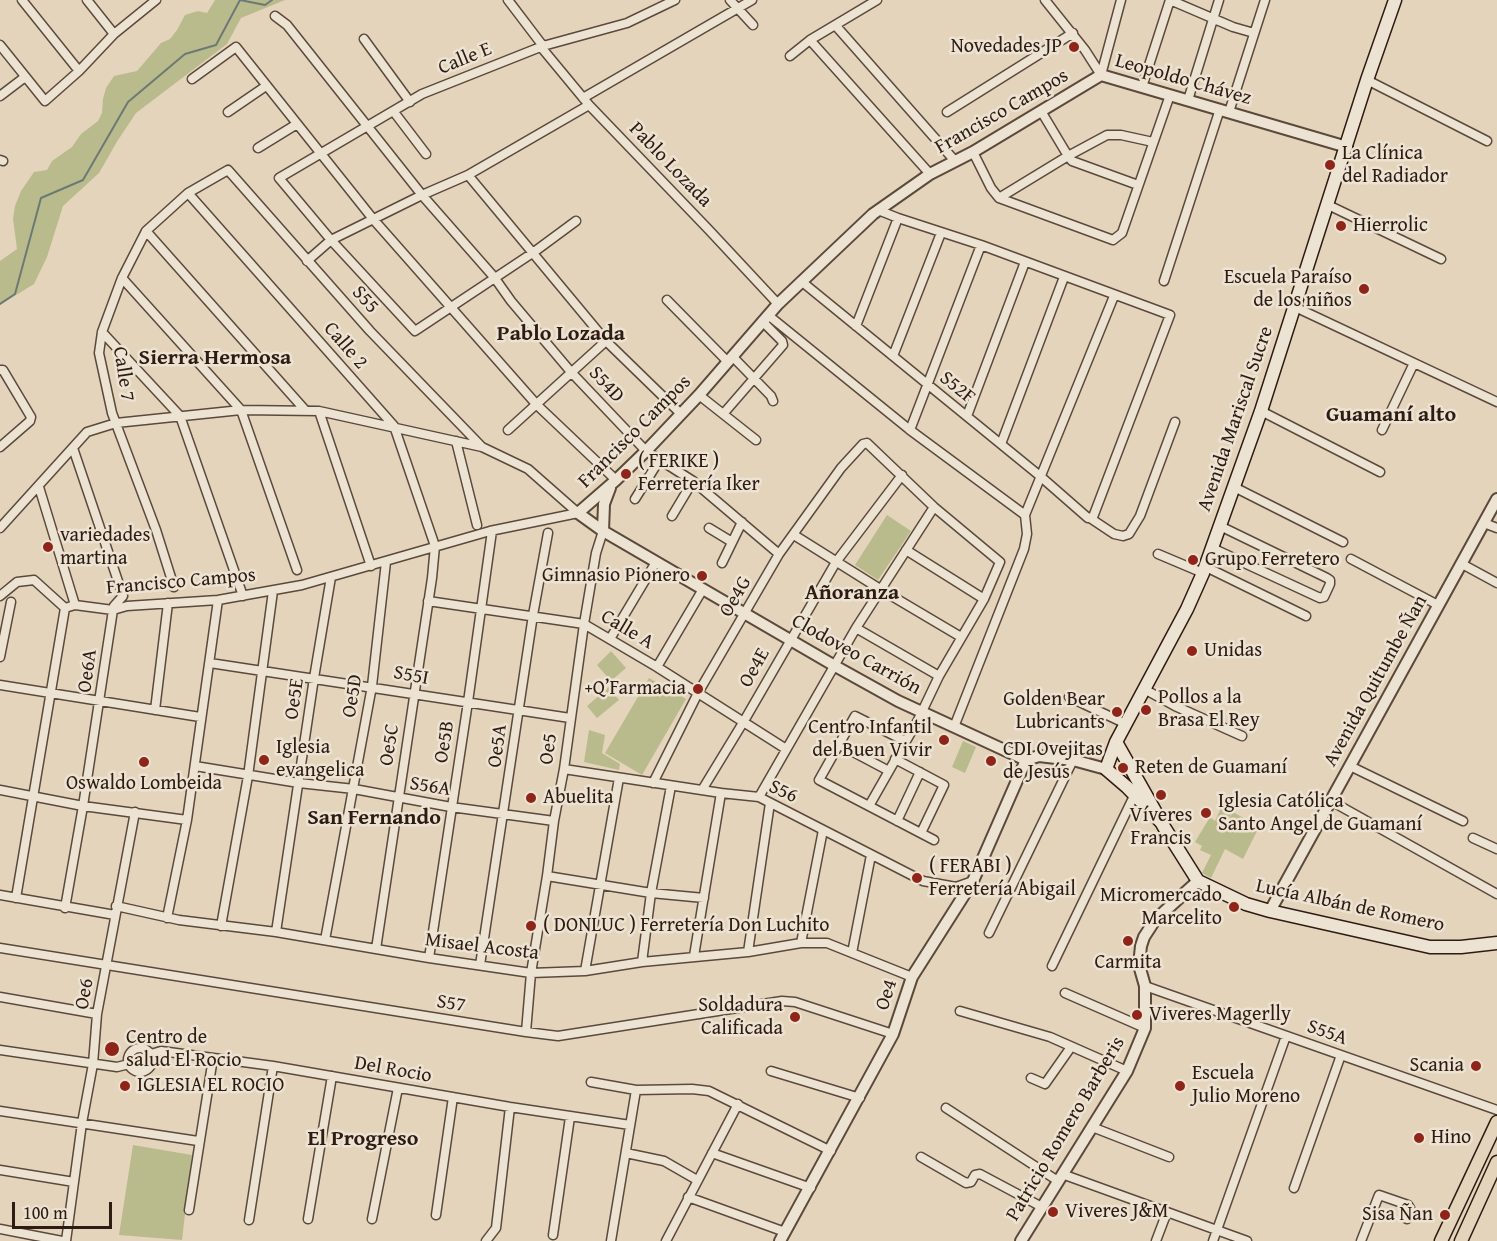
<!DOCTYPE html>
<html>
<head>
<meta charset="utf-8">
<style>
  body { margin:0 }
  #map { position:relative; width:1497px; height:1241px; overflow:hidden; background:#e3d4bb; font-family:"Gentium Book Plus",serif }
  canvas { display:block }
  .scale { position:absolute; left:12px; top:1202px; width:100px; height:27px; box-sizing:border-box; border:3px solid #2e1b12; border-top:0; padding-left:8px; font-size:18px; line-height:21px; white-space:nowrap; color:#2e1b12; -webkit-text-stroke:4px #ede3d3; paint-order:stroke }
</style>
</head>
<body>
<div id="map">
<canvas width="1497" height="1241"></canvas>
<div class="scale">100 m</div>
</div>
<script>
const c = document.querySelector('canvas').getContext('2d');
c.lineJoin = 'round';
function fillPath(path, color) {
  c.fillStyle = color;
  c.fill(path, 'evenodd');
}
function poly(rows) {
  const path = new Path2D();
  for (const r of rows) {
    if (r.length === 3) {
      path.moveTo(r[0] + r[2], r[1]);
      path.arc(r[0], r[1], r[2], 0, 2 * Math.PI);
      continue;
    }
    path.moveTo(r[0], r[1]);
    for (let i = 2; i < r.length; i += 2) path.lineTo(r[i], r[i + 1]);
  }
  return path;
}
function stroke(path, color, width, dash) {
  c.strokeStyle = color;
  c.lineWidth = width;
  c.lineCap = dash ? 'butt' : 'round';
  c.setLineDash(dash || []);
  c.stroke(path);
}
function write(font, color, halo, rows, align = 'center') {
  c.font = font + ' "Gentium Book Plus",serif';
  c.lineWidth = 5;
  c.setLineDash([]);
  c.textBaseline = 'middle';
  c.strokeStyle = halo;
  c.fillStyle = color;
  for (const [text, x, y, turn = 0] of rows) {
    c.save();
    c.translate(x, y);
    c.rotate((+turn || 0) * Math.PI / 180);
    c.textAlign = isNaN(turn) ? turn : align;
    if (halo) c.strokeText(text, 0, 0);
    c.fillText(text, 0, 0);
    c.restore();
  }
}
const green = poly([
  [215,0,285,0,241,18,227,44,136,113,118,140,99,173,63,206,47,257,34,284,0,305,0,261,17,249,13,219,15,206,21,191,34,172,47,170,52,161,72,147,81,134,98,121,102,113,103,99,106,88,114,76,137,71,161,43,170,39,177,30,185,15,198,11,207,13],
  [887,515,911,531,878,580,855,565],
  [611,651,626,668,611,681,597,665],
  [649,678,686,699,642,775,605,753],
  [609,687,619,700,597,718,587,706],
  [589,730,605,735,602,753,620,764,619,770,584,762],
  [963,741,976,747,965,773,952,767],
  [1222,806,1232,812,1226,824,1233,812,1259,827,1243,859,1225,849,1211,878,1202,873,1211,855,1200,850,1202,846,1195,842,1210,817,1215,821],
  [133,1145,192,1155,182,1240,119,1235]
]);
const stream = poly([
  [0,304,15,294,41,198,83,180,128,102,185,54,216,45,240,0,265,5,272,0]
]);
const minor = poly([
  [22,0,79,71],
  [87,0,114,34],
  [508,0,543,46],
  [730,0,753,25],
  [1045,0,1085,50,1101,75],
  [1170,0,1233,27,1254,33],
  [275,16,287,25,422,195,494,277,511,301,571,372,646,451,693,481,779,554],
  [836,26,955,161],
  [364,39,410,102],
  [810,40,930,174],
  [0,45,45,101,79,71,114,34,156,0],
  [541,47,589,105,709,230,778,304],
  [790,56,810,40,877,0],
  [1101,75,1121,0],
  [192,79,236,47,373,219,537,405,616,480],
  [1367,80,1487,141],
  [1142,87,1170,0],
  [0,96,25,77],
  [583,98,752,0],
  [1188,100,1219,0],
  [1041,111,1068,156,1072,161,1138,185],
  [228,112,266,86],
  [394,112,426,154],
  [947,112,1073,33],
  [1229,112,1265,0],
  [258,148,297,124],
  [973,152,991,188,999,198,1113,240,1122,233,1170,95],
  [0,160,3,161],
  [468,175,606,341,680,413],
  [188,193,394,426,435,546,432,578,376,949],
  [999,198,1068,156,1107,135,1121,135,1153,142],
  [1328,205,1441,259],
  [576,221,534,252,415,331,331,240,279,178,422,94,543,46,627,23,675,0],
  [146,231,305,410],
  [307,261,331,240,422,195,468,175,589,105],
  [122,278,241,410,297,570],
  [801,281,1040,476,1088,518,1093,517,1170,315,981,245,898,218,878,210],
  [1164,281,1220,109],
  [667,300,727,361],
  [1295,307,1497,402],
  [768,315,910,430,1025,515],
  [856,326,898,218],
  [102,332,180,416,243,596],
  [732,356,771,396,773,401],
  [893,356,941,233],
  [0,370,3,370,31,417,30,421,0,447],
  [699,395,756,440],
  [319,411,371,566],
  [1261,411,1380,472],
  [724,413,783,345,782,341,762,321],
  [967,416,1025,262],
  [508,430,606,341],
  [910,430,981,245],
  [1382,430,1414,363],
  [456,441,477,525],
  [1001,444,1064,277],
  [39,487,75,605],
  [1234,487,1343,542],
  [635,499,660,459],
  [672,516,693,481],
  [1090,518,1114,534,1123,536,1129,534,1140,516,1175,422],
  [1484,523,1497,528],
  [0,528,87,432,116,423,241,410,319,411,482,447,528,469,578,513],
  [709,528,732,542],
  [794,535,880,589,961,637],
  [1212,548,1320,598,1324,597,1330,584,1330,580,1327,578,1220,526],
  [906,550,984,599],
  [1158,554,1203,573],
  [1351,559,1438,605],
  [722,563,742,522],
  [1462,564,1497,583],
  [1206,567,1306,616],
  [174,587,156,530,112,413,99,353,102,332,122,278,146,231,188,193,228,170,370,331,482,447],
  [0,596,17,582,34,580,65,608,75,605,113,610,127,606,218,600,302,585,490,531,578,513],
  [428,601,584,624,657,667,786,749],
  [856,628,939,676],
  [610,639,656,562],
  [0,657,11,602],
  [210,663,570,718],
  [657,667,703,589],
  [0,685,200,717],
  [1144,689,1175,706,1242,736],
  [1069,697,1126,724],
  [155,710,168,603],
  [954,727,1024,549,1027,534,1025,515,1114,296],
  [905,741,855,716,819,780,934,840],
  [840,745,889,771],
  [895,759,944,785,921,833],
  [195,766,299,783,354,789,451,807,554,821],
  [1350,766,1463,821],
  [564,769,721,793,759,797,923,881,956,887,973,881],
  [653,783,698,693,779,554,841,468,863,444,867,443,934,507,1000,562,984,599,939,676,918,720,869,806],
  [0,790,83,806,187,820],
  [702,790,744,721,836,562,902,475],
  [759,797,856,628,934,507],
  [1331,801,1497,894],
  [897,821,920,772],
  [1473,838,1497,849],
  [547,876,651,893,704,898],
  [0,895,115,915],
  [16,898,65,608],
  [116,906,179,920,276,932,429,958,531,973,585,971,642,962,748,952,801,943,827,943,912,977],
  [65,908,83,806,113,610,114,606,123,596,73,448],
  [167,918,187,820,218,600],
  [221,926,248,776,273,591],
  [276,932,314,678,331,577],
  [989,933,1073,760],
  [325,940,372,686,386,562],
  [801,943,823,830],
  [0,948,526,1032,558,1036,782,1001,795,1002,893,1034],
  [748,952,770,803],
  [852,953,871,855],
  [694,956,721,793],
  [429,958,468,702,492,531],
  [642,962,651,893,671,786],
  [480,965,533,615,548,533],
  [1052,966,1134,796],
  [585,971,619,778],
  [1145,986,1497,1110],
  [1065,993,1145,1028],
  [0,997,97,1014],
  [960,1011,1050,1037,1127,1071],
  [526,1032,531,973,547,876,554,821,564,769,584,624,596,553,603,531],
  [140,1060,12],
  [0,1050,117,1067,129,1064],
  [151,1054,161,1051,273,1066,510,1107,630,1125],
  [771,1071,860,1098],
  [1031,1078,1045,1084,1071,1047],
  [591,1082,636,1090,692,1089,709,1091,831,1151],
  [946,1108,1058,1181],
  [0,1111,198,1141],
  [1092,1127,1169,1157],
  [626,1153,664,1161,697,1180],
  [712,1153,811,1188],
  [921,1157,966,1183,971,1182,975,1175,980,1174,1042,1207],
  [0,1170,74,1182],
  [1062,1174,1247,1241],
  [1294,1188,1341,1055],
  [688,1197,785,1232],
  [189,1210,213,1058],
  [436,1215,453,1097],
  [308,1219,332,1076],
  [372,1219,398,1088],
  [249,1220,273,1066],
  [0,1229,62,1241],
  [553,1235,570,1117],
  [66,1241,82,1123,93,1064,97,1014,135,812],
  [486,1241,496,1228,510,1107],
  [611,1241,636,1090],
  [666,1241,738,1104],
  [1156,1241,1167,1212],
  [1213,1241,1286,1036],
  [1361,1241,1379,1195,1408,1205,1410,1208,1407,1219]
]);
const tertiary = poly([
  [603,531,604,504,610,488],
  [1106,769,1073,760,1039,756,1026,760,898,701,835,666,603,531,578,513,616,480,646,451,699,395,778,304,873,214,930,174,973,152,1101,75,1347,147],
  [1270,911,1497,499],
  [780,1241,893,1034,912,977,973,881,1026,760],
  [1021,1241,1127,1071,1145,1028,1145,986,1139,965,1141,946,1144,937,1155,920,1198,881]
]);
const secondary = poly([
  [1116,742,1164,827,1198,881,1246,904,1270,911,1430,947,1461,947,1497,943],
  [1161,822,1127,787,1106,769,1116,742,1187,609,1203,573,1261,411,1367,80,1395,0]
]);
const primary = poly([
  [1441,1241,1497,1122],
  [1461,1241,1497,1162]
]);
const markers = [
  [1074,47,6,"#8f2418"],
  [1330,165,6,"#8f2418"],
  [1341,226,6,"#8f2418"],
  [1364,289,6,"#8f2418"],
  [626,474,6,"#8f2418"],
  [48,547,6,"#8f2418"],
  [1193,560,6,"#8f2418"],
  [702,576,6,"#8f2418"],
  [1192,651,6,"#8f2418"],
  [698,689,6,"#8f2418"],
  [1146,710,6,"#8f2418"],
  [1117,712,6,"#8f2418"],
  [944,740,6,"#8f2418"],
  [264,760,6,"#8f2418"],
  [991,761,6,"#8f2418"],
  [144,762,6,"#8f2418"],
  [1123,768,6,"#8f2418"],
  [1161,795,6,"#8f2418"],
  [531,798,6,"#8f2418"],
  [1206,813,6,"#8f2418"],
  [917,878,6,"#8f2418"],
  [1234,907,6,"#8f2418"],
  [531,926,6,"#8f2418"],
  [1128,941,6,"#8f2418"],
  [1137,1015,6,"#8f2418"],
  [795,1017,6,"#8f2418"],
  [112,1049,8,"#8f2418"],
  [1476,1066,6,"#8f2418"],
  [125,1086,6,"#8f2418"],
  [1180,1086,6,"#8f2418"],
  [1419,1138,6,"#8f2418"],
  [1053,1212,6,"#8f2418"],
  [1445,1215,6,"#8f2418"]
];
const poiNames = [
  ["Novedades JP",1062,47,"right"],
  ["La Clínica",1342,154],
  ["del Radiador",1342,177],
  ["Hierrolic",1353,226],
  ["Escuela Paraíso",1352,278,"right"],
  ["de los niños",1352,301,"right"],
  ["( FERIKE )",638,462],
  ["Ferretería Iker",638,485],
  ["variedades",60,536],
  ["martina",60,559],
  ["Grupo Ferretero",1205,560],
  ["Gimnasio Pionero",690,576,"right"],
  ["Unidas",1204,651],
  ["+Q’Farmacia",686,689,"right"],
  ["Pollos a la",1158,698],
  ["Brasa El Rey",1158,721],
  ["Golden Bear",1105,700,"right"],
  ["Lubricants",1105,723,"right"],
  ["Centro Infantil",932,728,"right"],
  ["del Buen Vivir",932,751,"right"],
  ["Iglesia",276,748],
  ["evangelica",276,771],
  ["CDI Ovejitas",1003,750],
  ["de Jesús",1003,773],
  ["Reten de Guamaní",1135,768],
  ["Oswaldo Lombeida",144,784,"center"],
  ["Abuelita",543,798],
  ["Iglesia Católica",1218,802],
  ["Santo Angel de Guamaní",1218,825],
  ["Víveres",1161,816,"center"],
  ["Francis",1161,839,"center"],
  ["( FERABI )",929,867],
  ["Ferretería Abigail",929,890],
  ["Micromercado",1222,896,"right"],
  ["Marcelito",1222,919,"right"],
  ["( DONLUC ) Ferretería Don Luchito",543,926],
  ["Carmita",1128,963,"center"],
  ["Soldadura",783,1006,"right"],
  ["Calificada",783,1029,"right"],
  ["Viveres Magerlly",1149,1015],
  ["Centro de",126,1038],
  ["salud El Rocio",126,1061],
  ["Scania",1464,1066,"right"],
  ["Escuela",1192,1074],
  ["Julio Moreno",1192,1097],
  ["IGLESIA EL ROCIO",137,1086],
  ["Hino",1431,1138],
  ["Viveres J&M",1065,1212],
  ["Sisa Ñan",1433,1215,"right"]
];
const streetNames = [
  ["Calle E",465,59,-22],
  ["Leopoldo Chávez",1183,80,16],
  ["Francisco Campos",1002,112,-30],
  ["Pablo Lozada",670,165,46],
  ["S55",365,300,48],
  ["Calle 2",345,346,49],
  ["Calle 7",123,374,81],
  ["S54D",606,385,47],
  ["S52F",957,388,39],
  ["Avenida Mariscal Sucre",1236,419,-71],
  ["Francisco Campos",635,432,-45],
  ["Francisco Campos",181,582,-5],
  ["Oe4G",736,597,-60],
  ["Calle A",627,630,31],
  ["Clodoveo Carrión",856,655,29],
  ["Oe4E",755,668,-61],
  ["Oe6A",88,671,-82],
  ["S55I",411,676,10],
  ["Avenida Quitumbe Ñan",1376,681,-61],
  ["Oe5D",353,696,-81],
  ["Oe5E",295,699,-82],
  ["Oe5B",445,742,-81],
  ["Oe5C",390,745,-81],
  ["Oe5A",498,746,-82],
  ["Oe5",549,749,-82],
  ["S56A",430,787,9],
  ["S56",783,792,25],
  ["Lucía Albán de Romero",1350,906,12],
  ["Misael Acosta",482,947,7],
  ["Oe6",85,994,-80],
  ["Oe4",887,995,-72],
  ["S57",451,1004,9],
  ["S55A",1327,1033,19],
  ["Del Rocio",393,1070,10],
  ["Patricio Romero Barberis",1066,1129,-59]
];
const quarterNames = [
  ["Pablo Lozada",561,334],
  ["Sierra Hermosa",215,358],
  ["Guamaní alto",1391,415],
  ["Añoranza",852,593],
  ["San Fernando",374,818],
  ["El Progreso",363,1139]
];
fillPath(green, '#babb8c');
stroke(stream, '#6c7974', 2);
stroke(minor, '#5b493c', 11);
stroke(tertiary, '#5b493c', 14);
stroke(secondary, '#2e1b12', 15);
stroke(primary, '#2e1b12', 15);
stroke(minor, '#ede3d3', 8);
stroke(tertiary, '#ede3d3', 10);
stroke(secondary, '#ede3d3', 12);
stroke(primary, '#e3d4bb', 12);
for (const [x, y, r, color] of markers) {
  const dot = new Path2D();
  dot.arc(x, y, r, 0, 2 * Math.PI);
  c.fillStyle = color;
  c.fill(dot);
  stroke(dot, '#ede3d3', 2);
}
write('20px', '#2e1b12', '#ede3d3', poiNames, 'left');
write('20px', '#2e1b12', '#ede3d3', streetNames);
write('bold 22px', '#2e1b12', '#ede3d3', quarterNames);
</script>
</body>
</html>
